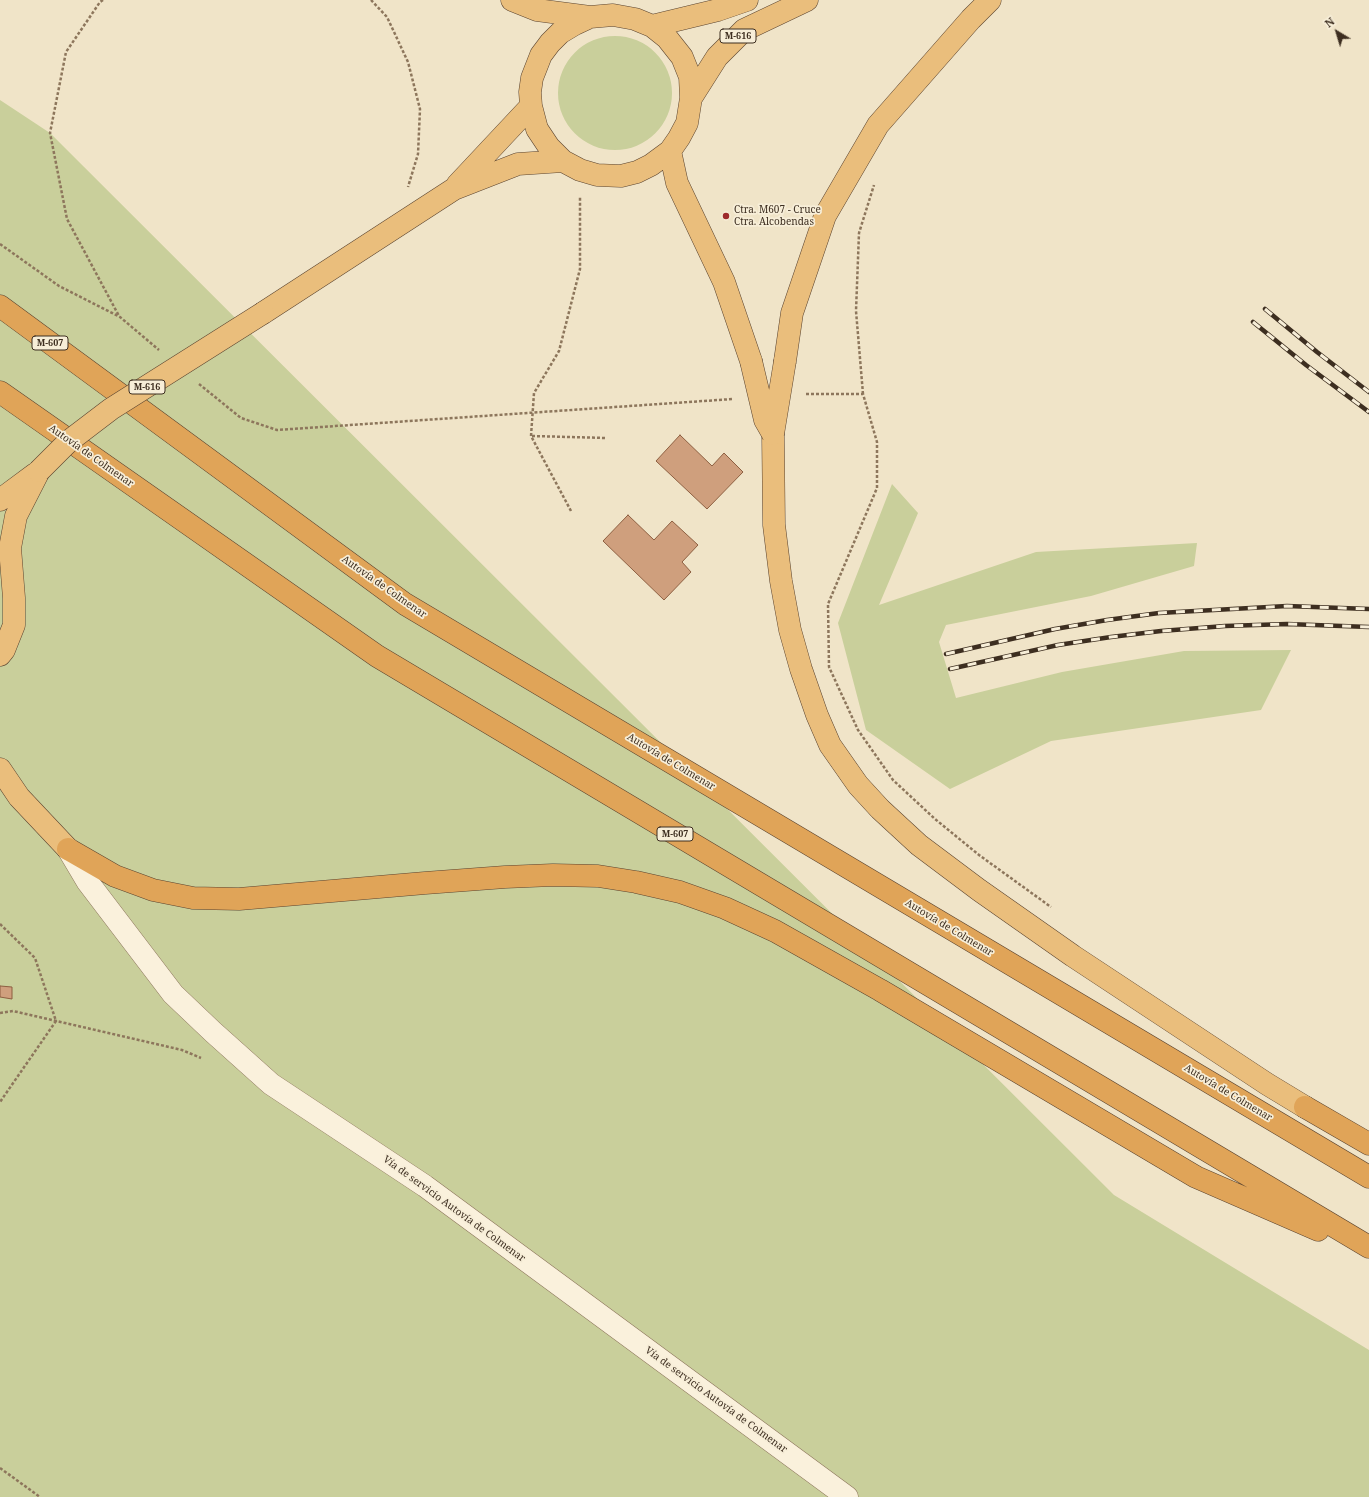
<!DOCTYPE html>
<html>
<head>
<meta charset="utf-8">
<style>
  body { margin:0 }
  #map { position:relative; width:1369px; height:1497px; overflow:hidden; background:#f0e4c8; font-family:"Noto Serif",serif }
  canvas { display:block }
  .north { position:absolute; left:1317px; top:12px; width:40px; height:40px; -webkit-text-stroke:3px #f7eed8; paint-order:stroke; rotate:322deg; font-size:11px; font-weight:700; line-height:16px; text-align:center; color:#3d2e20 }
  .north::after { content:''; display:block; margin:auto; width:14px; height:18px; background:#3d2e20; clip-path:polygon(50% 0,100% 100%,50% 72%,0 100%) }
</style>
</head>
<body>
<div id="map">
<canvas width="1369" height="1497"></canvas>
<div class="north">N</div>
</div>
<script>
const c = document.querySelector('canvas').getContext('2d');
c.lineJoin = 'round';
function fillPath(path, color) {
  c.fillStyle = color;
  c.fill(path, 'evenodd');
}
function poly(rows) {
  const path = new Path2D();
  for (const r of rows) {
    if (r.length === 3) {
      path.moveTo(r[0] + r[2], r[1]);
      path.arc(r[0], r[1], r[2], 0, 2 * Math.PI);
      continue;
    }
    path.moveTo(r[0], r[1]);
    for (let i = 2; i < r.length; i += 2) path.lineTo(r[i], r[i + 1]);
  }
  return path;
}
function stroke(path, color, width, dash) {
  c.strokeStyle = color;
  c.lineWidth = width;
  c.lineCap = dash ? 'butt' : 'round';
  c.setLineDash(dash || []);
  c.stroke(path);
}
function write(font, color, halo, rows, align = 'center') {
  c.font = font + ' "Noto Serif",serif';
  c.lineWidth = 3.5;
  c.setLineDash([]);
  c.textBaseline = 'middle';
  c.strokeStyle = halo;
  c.fillStyle = color;
  for (const [text, x, y, turn = 0] of rows) {
    c.save();
    c.translate(x, y);
    c.rotate((+turn || 0) * Math.PI / 180);
    c.textAlign = isNaN(turn) ? turn : align;
    if (halo) c.strokeText(text, 0, 0);
    c.fillText(text, 0, 0);
    c.restore();
  }
}
const green = poly([
  [615,93,57],
  [0,100,50,133,1114,1195,1369,1350,1369,1497,0,1497],
  [892,484,918,513,879,605,1036,552,1197,543,1194,566,1091,596,946,625,939,642,956,698,1062,672,1184,651,1291,650,1261,710,1051,741,950,789,866,730,838,623]
]);
const building = poly([
  [680,435,712,466,724,453,743,472,707,509,656,461,680,435],
  [628,515,654,540,672,521,698,545,682,562,691,572,664,600,603,541,628,515],
  [0,986,12,987,12,999,0,997,0,986]
]);
const path = poly([
  [103,0,100,2,66,52,50,133,67,219,119,316],
  [371,0,387,17,408,62,420,109,418,154,408,187],
  [0,244,59,286,120,317,159,350],
  [199,384,241,418,277,430,733,399],
  [806,394,863,394,877,442,877,488,828,604,829,667,858,730,893,780,935,819,979,855,1051,907],
  [863,394,856,311,859,233,874,185],
  [532,436,606,438],
  [571,511,531,436,534,393,559,351,580,269,580,197],
  [0,924,35,958,56,1021,0,1102],
  [0,1013,13,1011,182,1050,201,1058],
  [0,1468,40,1497]
]);
const minor = poly([
  [68,849,87,881,173,994,213,1032,271,1084,425,1186,847,1497]
]);
const trunk = poly([
  [512,0,537,10,590,17,613,15,635,19,652,26,667,38,682,57,690,77,691,98,687,123,679,138,670,151,651,165,637,172,621,176,597,175,580,170,563,161,549,147,537,129,531,106,530,92,532,78,541,55,550,43,560,33,575,24,590,17],
  [652,26,718,10,747,0],
  [691,98,717,57,744,30,807,0],
  [670,151,677,183,724,282,751,361],
  [457,185,531,106],
  [263,313,454,189,518,164,563,161],
  [785,361,792,313,825,216,878,125,971,19,990,0],
  [773,434,774,525,781,581,790,630,801,669,817,715,830,745,858,785,880,809,919,845,979,890,1073,956,1267,1084,1305,1107],
  [0,500,35,474],
  [0,655,4,650,14,625,14,598,10,548,16,516,39,471],
  [0,769,19,797,68,849]
]);
const motorway = poly([
  [0,306,405,604,1369,1177],
  [0,392,377,656,1369,1247],
  [68,849,115,876,153,890,193,898,239,899,425,883,505,877,553,875,598,876,636,882,680,892,725,908,775,931,880,990,1196,1177,1318,1230],
  [1305,1107,1369,1144]
]);
const rail = poly([
  [1265,309,1317,352,1369,392],
  [1253,322,1306,365,1369,412],
  [946,654,1055,629,1107,620,1159,613,1287,606,1369,609],
  [950,669,1058,645,1111,637,1161,631,1225,626,1287,624,1369,627]
]);
const trunkBridge = poly([
  [751,361,765,420,773,434],
  [773,434,785,361],
  [39,471,69,441,111,409,263,313]
]);
const markers = [
  [726,216,4,"#9e2a2b"]
];
const shields = [
  [738,36,36],
  [50,343,36],
  [147,387,36],
  [675,834,36]
];
const shieldNames = [
  ["M-616",738,36],
  ["M-607",50,343],
  ["M-616",147,387],
  ["M-607",675,834]
];
const poiNames = [
  ["Ctra. M607 - Cruce",734,210],
  ["Ctra. Alcobendas",734,222]
];
const streetNames = [
  ["Autovía de Colmenar",91,456,35],
  ["Autovía de Colmenar",384,587,35],
  ["Autovía de Colmenar",671,762,31],
  ["Autovía de Colmenar",949,928,31],
  ["Autovía de Colmenar",1228,1093,31],
  ["Vía de servicio Autovía de Colmenar",454,1209,36],
  ["Vía de servicio Autovía de Colmenar",716,1400,36]
];
fillPath(green, '#c9cf9b');
fillPath(building, '#cf9f7d');
stroke(building, '#8d5f41', 1);
stroke(minor, '#8d765c', 23);
stroke(trunk, '#5b4430', 23);
stroke(motorway, '#5b4430', 23);
stroke(path, '#8d765c', 2.5, [3, 2]);
stroke(minor, '#faf1dc', 22);
stroke(trunk, '#eabe7c', 22);
stroke(motorway, '#e0a458', 22);
stroke(rail, '#3d2e20', 4.5);
stroke(rail, '#f7eed8', 3, [9]);
stroke(trunkBridge, '#5b4430', 23, []);
stroke(trunkBridge, '#eabe7c', 22);
for (const [x, y, r, color] of markers) {
  const dot = new Path2D();
  dot.arc(x, y, r, 0, 2 * Math.PI);
  c.fillStyle = color;
  c.fill(dot);
  stroke(dot, '#f7eed8', 1.5);
}
for (const [x, y, w] of shields) {
  const box = new Path2D();
  box.roundRect(x - w / 2, y - 7, w, 14, 3);
  c.fillStyle = '#f7eed8';
  c.fill(box);
  stroke(box, '#3d2e20', 1);
}
write('bold 9px', '#3d2e20', null, shieldNames);
write('10px', '#3d2e20', '#f7eed8', poiNames, 'left');
write('10px', '#3d2e20', '#f7eed8', streetNames);
</script>
</body>
</html>
